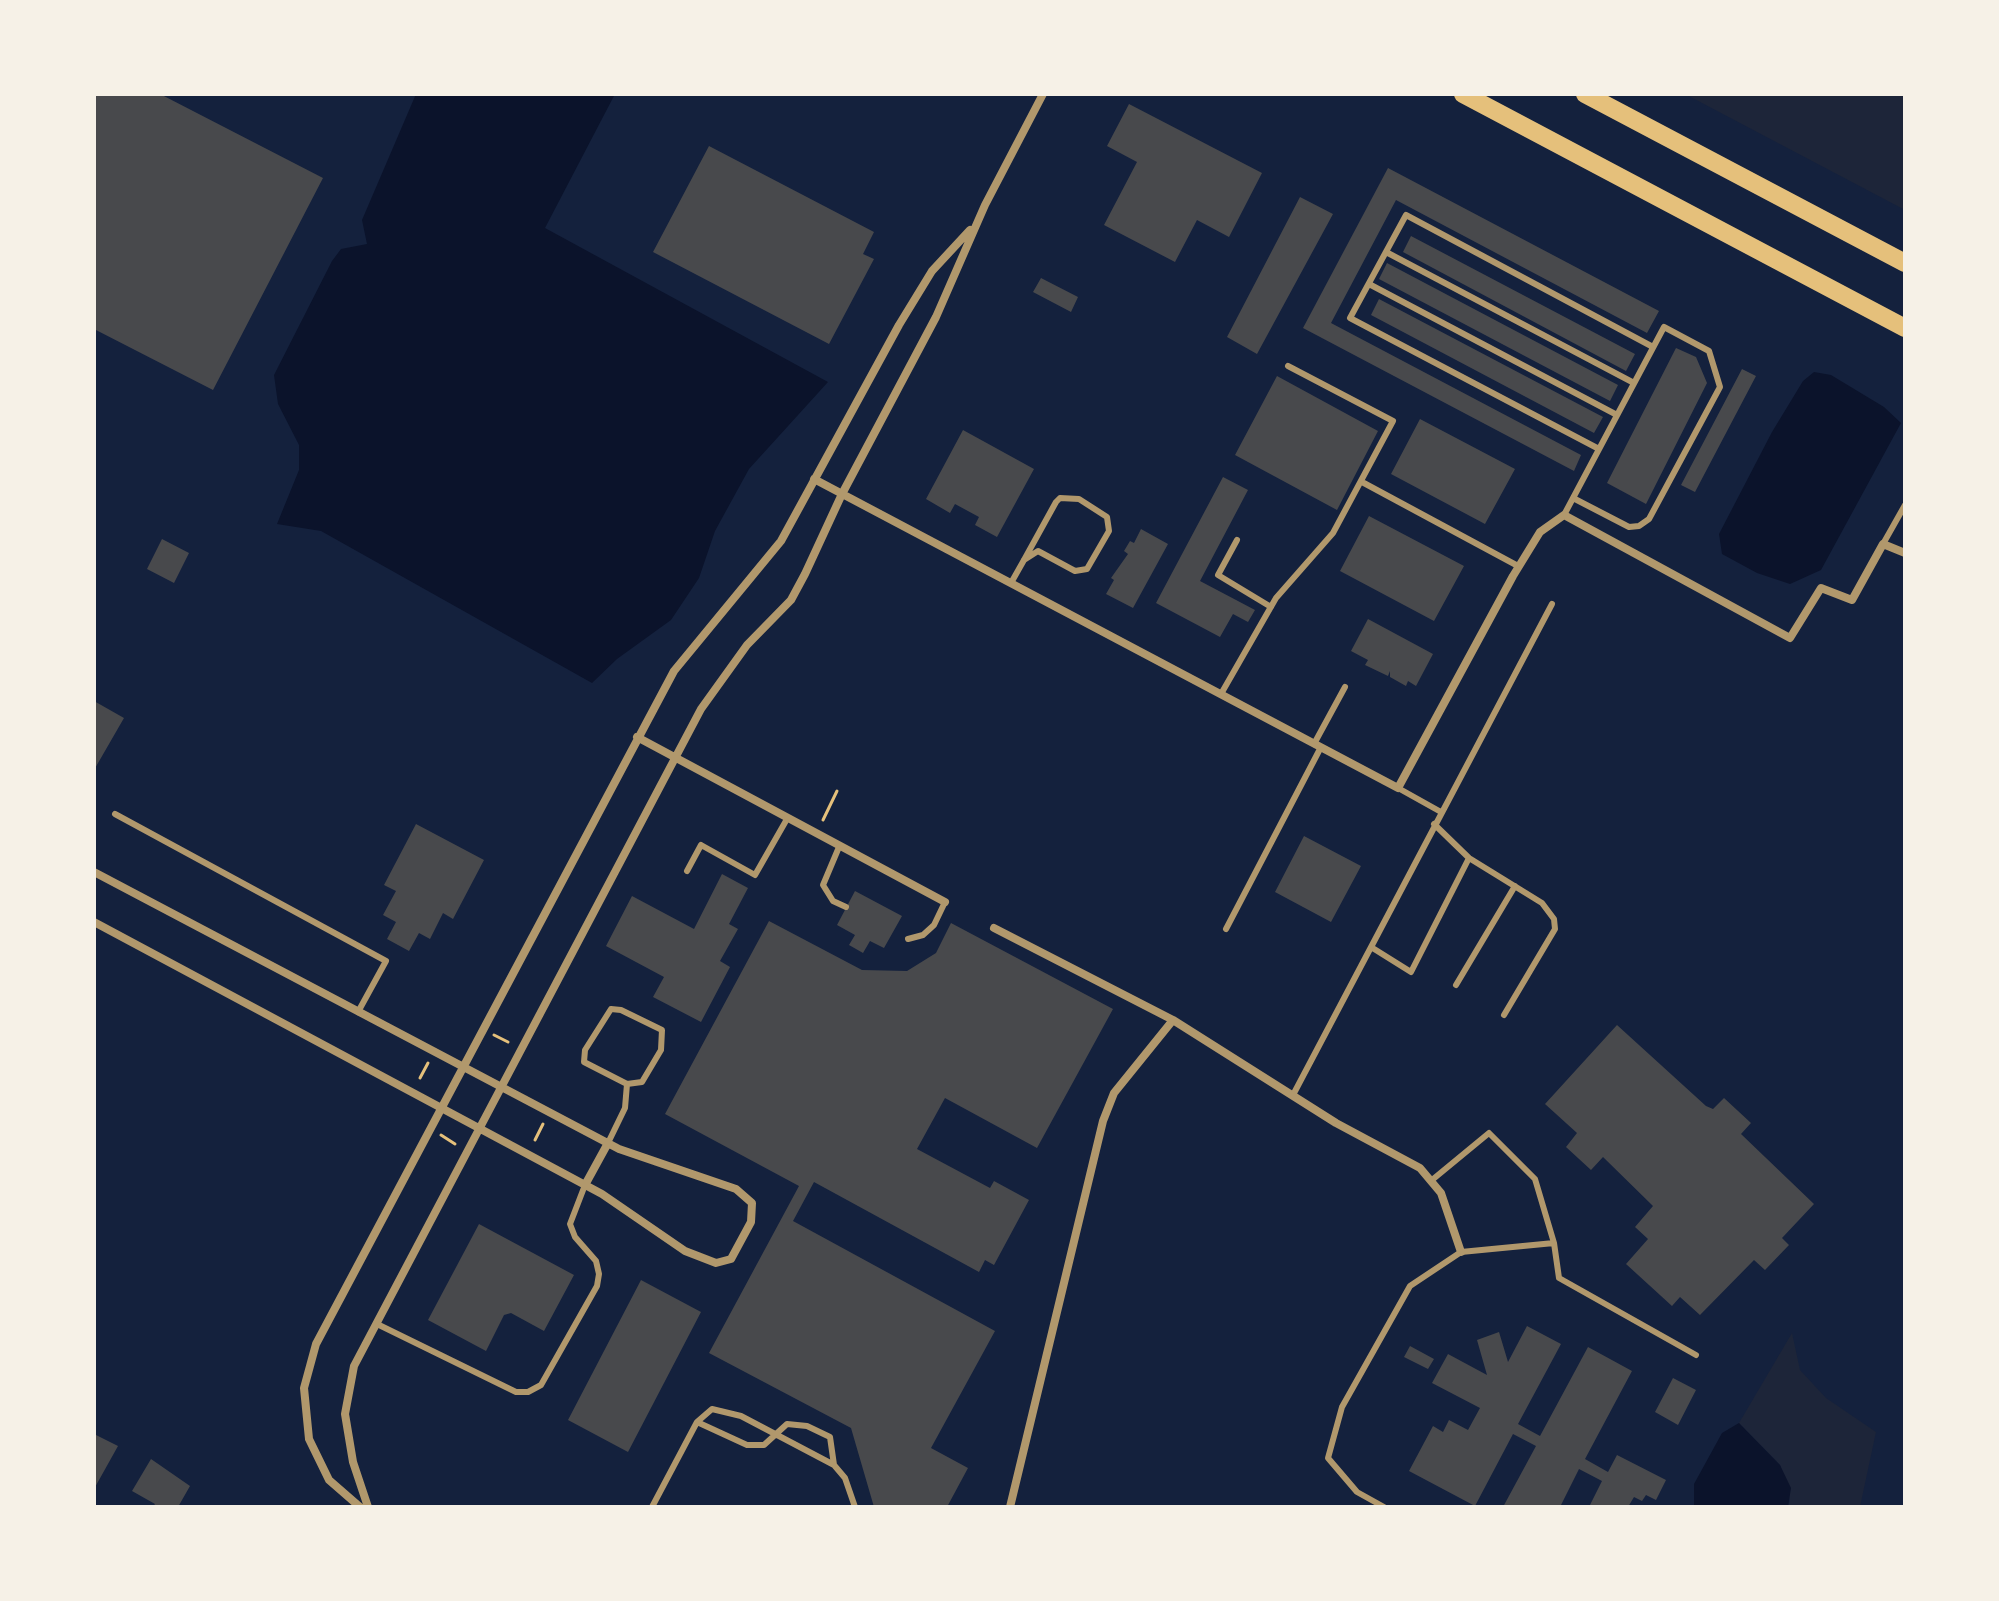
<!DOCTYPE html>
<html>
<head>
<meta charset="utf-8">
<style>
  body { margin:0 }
  #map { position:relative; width:1999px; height:1601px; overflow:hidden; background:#14213d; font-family:Overpass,sans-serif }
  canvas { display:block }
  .frame { position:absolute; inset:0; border:96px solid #f6f1e7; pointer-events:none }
</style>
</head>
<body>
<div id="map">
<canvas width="1999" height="1601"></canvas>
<div class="frame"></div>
</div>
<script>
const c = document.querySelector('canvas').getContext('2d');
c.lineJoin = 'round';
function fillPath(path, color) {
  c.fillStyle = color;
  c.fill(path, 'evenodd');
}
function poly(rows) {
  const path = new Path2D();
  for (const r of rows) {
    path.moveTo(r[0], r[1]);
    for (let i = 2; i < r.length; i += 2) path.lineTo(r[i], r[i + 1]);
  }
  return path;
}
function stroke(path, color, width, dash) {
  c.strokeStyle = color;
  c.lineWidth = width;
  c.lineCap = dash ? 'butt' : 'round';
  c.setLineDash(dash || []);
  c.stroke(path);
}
const green = poly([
  [1685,94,1905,94,1905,210],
  [1792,1333,1800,1370,1826,1398,1876,1432,1860,1507,1788,1507,1790,1501,1780,1465,1739,1423]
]);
const water = poly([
  [416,94,615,94,545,228,828,382,749,469,715,531,699,578,671,620,617,659,592,683,321,531,277,524,299,470,299,445,278,404,274,375,332,261,341,249,367,244,362,220],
  [1814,372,1831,375,1884,407,1901,423,1821,570,1790,584,1757,573,1722,554,1719,534,1772,432,1803,381],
  [1739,1423,1780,1465,1791,1488,1788,1507,1694,1507,1694,1484,1722,1433]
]);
const building = poly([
  [94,94,160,94,323,178,213,390,94,329],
  [1129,104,1262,173,1229,237,1197,220,1175,262,1104,225,1137,162,1107,146],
  [709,146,874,232,863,254,874,259,829,344,653,252],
  [1388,168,1659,311,1647,333,1396,200,1331,323,1581,455,1574,471,1303,328],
  [1300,197,1333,214,1257,354,1227,337],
  [1411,236,1635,354,1626,371,1403,252],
  [1387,263,1618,385,1610,401,1379,279],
  [1041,278,1078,297,1071,312,1033,292],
  [1379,299,1603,417,1594,433,1371,315],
  [1676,348,1696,357,1707,383,1646,504,1607,483],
  [1742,369,1756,376,1695,492,1681,485],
  [1277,376,1378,431,1337,510,1235,455],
  [1420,419,1515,469,1485,524,1391,474],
  [963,430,1034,469,997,537,975,525,979,517,955,504,950,513,926,499],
  [1223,477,1248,490,1200,581,1255,610,1248,622,1233,614,1220,637,1156,603],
  [1369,516,1464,566,1434,621,1340,571],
  [1141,529,1168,544,1133,608,1106,594,1114,580,1111,578,1128,554,1124,551,1130,541,1134,543],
  [162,539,189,553,174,583,147,569],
  [1368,619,1433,654,1416,686,1408,681,1406,686,1390,677,1390,671,1388,676,1365,665,1368,660,1351,651],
  [94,701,124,718,94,770],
  [416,824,484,860,453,919,443,913,430,939,419,933,409,951,387,939,396,922,383,915,396,891,384,885],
  [1304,836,1361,866,1331,922,1275,892],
  [722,874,748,888,729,924,738,929,720,961,730,967,701,1022,653,997,664,977,606,946,632,896,694,929],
  [855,891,902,916,884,948,870,941,863,953,849,945,855,935,837,925],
  [769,921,862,970,907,971,936,953,951,923,1113,1009,1037,1148,945,1098,917,1149,990,1188,994,1181,1029,1200,994,1265,985,1260,979,1272,814,1182,793,1221,995,1331,931,1448,968,1468,947,1507,874,1507,851,1428,709,1353,799,1186,665,1114],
  [1617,1025,1706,1106,1713,1109,1724,1098,1751,1123,1741,1134,1814,1204,1782,1238,1789,1245,1765,1270,1754,1260,1700,1315,1680,1297,1672,1306,1626,1264,1648,1239,1635,1227,1653,1206,1603,1157,1591,1170,1566,1147,1577,1133,1545,1104],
  [479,1224,574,1275,544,1331,511,1313,504,1315,486,1351,428,1320],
  [641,1280,701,1312,628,1452,568,1420],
  [1527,1326,1561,1344,1518,1424,1540,1436,1588,1347,1632,1371,1585,1459,1608,1472,1617,1455,1666,1480,1656,1500,1646,1495,1642,1501,1634,1497,1628,1507,1589,1507,1602,1481,1579,1469,1560,1507,1503,1507,1536,1446,1513,1434,1475,1506,1409,1471,1433,1426,1443,1432,1449,1420,1468,1430,1480,1408,1432,1383,1448,1354,1487,1375,1477,1340,1499,1332,1508,1362],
  [1410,1346,1434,1359,1428,1369,1404,1357],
  [1673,1378,1696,1390,1678,1425,1655,1412],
  [94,1434,118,1446,94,1489],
  [151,1459,190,1486,178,1507,153,1507,155,1504,132,1491]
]);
const path = poly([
  [823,820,837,791],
  [494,1035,508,1042],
  [420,1078,428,1063],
  [441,1135,455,1144],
  [535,1140,543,1124]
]);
const service = poly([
  [1386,252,1634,383],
  [1369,284,1617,415],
  [1599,449,1350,318,1406,215,1653,347],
  [1362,482,1518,566],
  [1564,515,1664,327,1709,351,1720,387,1649,519,1639,526,1629,527,1573,498],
  [1237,540,1218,575,1271,607],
  [1883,544,1905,505],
  [1011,583,1024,560,1056,502,1060,498,1079,499,1107,517,1109,531,1087,569,1075,571,1038,551,1024,560],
  [1221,694,1276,598,1333,533,1393,421,1288,366],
  [1314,744,1345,687],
  [1398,788,1441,812],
  [115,814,386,961,358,1012],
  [1434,824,1469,858,1542,903,1554,919,1555,929,1504,1015],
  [839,847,823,885,833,901,846,907],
  [687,871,701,845,755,875,787,819],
  [1226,929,1321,747],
  [908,939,923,935,934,925,945,902],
  [1371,947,1411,972,1469,858],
  [1456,985,1515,886],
  [1293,1095,1552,604],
  [608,1143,625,1108,627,1084,584,1062,585,1050,611,1009,621,1010,662,1030,661,1050,642,1082,627,1084],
  [1554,1243,1559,1278,1696,1355],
  [377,1324,516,1392,528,1392,541,1385,597,1286,599,1274,596,1261,575,1237,570,1224,585,1185],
  [697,1422,747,1445,764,1445,787,1424,807,1426,830,1437,834,1465],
  [652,1507,697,1422,712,1409,741,1416,834,1465,845,1478,855,1507],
  [1384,1507,1357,1492,1328,1458,1342,1407,1410,1286,1461,1252,1554,1243,1535,1179,1489,1133,1432,1180]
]);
const minor = poly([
  [814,479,1398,788,1513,576,1540,532,1564,515,1790,638,1821,588,1852,600,1883,544,1905,553],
  [637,737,945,902],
  [94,872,619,1149,736,1189,752,1203,751,1222,731,1259,716,1263,685,1251,602,1194,94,922],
  [994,928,1173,1020,1336,1123,1420,1168,1441,1193,1461,1252],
  [585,1185,608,1143],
  [360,1507,329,1480,309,1439,304,1388,316,1344,674,671,781,541,899,325,932,271,970,230],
  [368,1507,353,1462,345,1414,354,1366,701,709,747,645,791,600,805,574,842,494,936,317,985,205,1043,94],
  [1010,1507,1103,1121,1114,1093,1173,1020]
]);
const primary = poly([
  [1463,94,1905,328],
  [1585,94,1905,263]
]);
fillPath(green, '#1d2539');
fillPath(water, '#0b132b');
fillPath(building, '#48494c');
stroke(path, '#e5c07b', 3);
stroke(service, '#b1986c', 6);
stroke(minor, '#b1986c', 8);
stroke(primary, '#e5c07b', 18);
</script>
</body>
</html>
